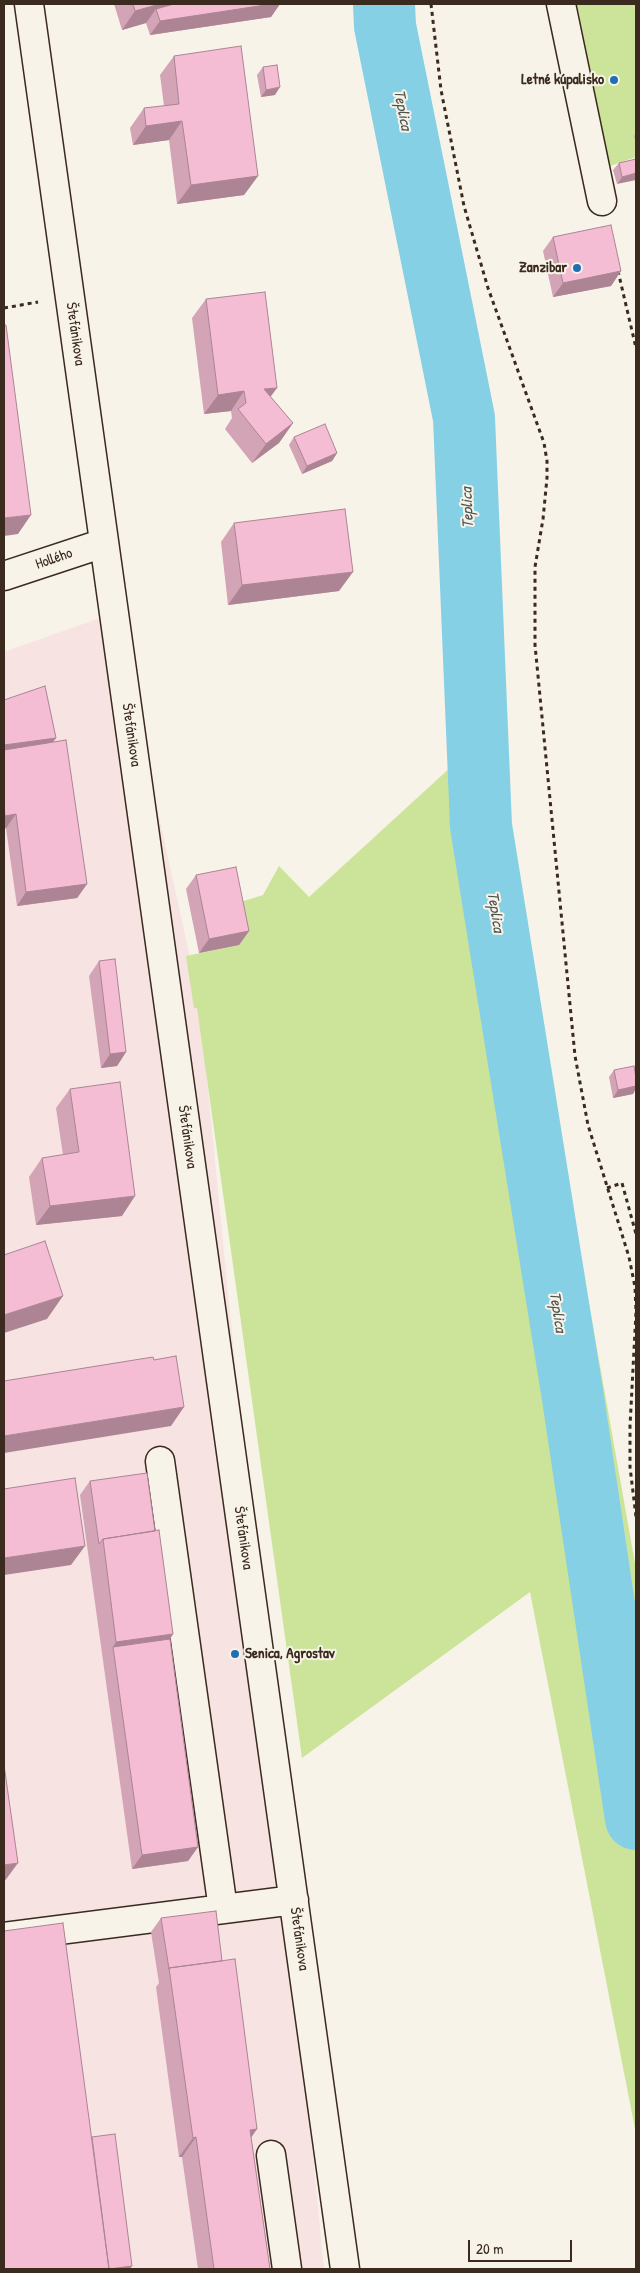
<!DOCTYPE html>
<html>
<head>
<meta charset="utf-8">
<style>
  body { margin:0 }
  #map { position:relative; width:640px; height:2273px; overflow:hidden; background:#f7f3e8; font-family:"Patrick Hand",sans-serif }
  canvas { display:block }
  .frame { position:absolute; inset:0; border:5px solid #3b2a1e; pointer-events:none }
  .scale { position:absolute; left:468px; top:2240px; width:104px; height:22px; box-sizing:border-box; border:2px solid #3b2a1e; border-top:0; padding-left:6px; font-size:15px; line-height:18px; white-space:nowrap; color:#3b2a1e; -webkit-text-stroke:4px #f7f3e8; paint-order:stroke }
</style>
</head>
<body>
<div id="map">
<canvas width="640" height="2273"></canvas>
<div class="frame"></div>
<div class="scale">20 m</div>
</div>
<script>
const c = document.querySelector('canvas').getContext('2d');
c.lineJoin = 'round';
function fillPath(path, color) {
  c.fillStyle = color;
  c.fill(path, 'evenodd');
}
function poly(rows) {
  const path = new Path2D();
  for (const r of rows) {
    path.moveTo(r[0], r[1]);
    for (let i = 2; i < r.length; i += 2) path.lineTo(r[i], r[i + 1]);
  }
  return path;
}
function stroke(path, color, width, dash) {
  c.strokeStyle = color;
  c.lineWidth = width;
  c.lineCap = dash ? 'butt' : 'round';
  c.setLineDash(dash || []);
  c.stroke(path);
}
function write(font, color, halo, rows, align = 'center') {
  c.font = font + ' "Patrick Hand",sans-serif';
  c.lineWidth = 4;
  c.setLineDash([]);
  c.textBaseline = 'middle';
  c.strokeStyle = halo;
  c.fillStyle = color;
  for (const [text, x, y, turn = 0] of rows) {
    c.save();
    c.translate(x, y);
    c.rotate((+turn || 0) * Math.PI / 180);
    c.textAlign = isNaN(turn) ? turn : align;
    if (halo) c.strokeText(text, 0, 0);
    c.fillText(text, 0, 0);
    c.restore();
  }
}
const built = poly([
  [114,613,199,998,324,2269,4,2269,4,652]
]);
const green = poly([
  [577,4,636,4,636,157,610,166],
  [488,733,636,1569,636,2134,530,1592,302,1758,197,1008,194,1008,186,956,239,945,231,905,263,895,279,866,309,897]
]);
const river = poly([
  [384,4,385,26,464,418,481,826,573,1398,636,1819]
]);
const path = poly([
  [431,4,441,90,464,206,488,288,544,443,547,461,547,478,543,519,535,567,535,645,575,1056,588,1125,629,1257,635,1287,636,1312,630,1426,630,1467,636,1517],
  [618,271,636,348],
  [4,308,38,302],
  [607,1188,622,1183,636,1234]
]);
const minor = poly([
  [29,4,345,2269],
  [561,4,602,201],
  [4,576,104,543],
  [160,1461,223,1909],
  [4,1937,294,1900],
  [271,2155,287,2269]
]);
const wall = poly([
  [114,4,280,4,271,17,150,35,146,23,122,30],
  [174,56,258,176,244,195,177,204,169,140,133,145,130,128,144,108,164,106,160,75],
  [263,67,275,95,261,97,257,75],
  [636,133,636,144,634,136],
  [636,159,617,184,613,170,619,163],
  [553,237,621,271,611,286,553,297,543,251],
  [206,299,277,388,270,396,293,423,279,443,252,463,225,429,232,418,231,411,204,414,192,318],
  [294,437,337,453,332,461,302,474,289,445],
  [234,523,339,591,228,605,221,542],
  [4,700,56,738,53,742,87,884,77,898,17,906,6,828,4,829],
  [196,875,249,931,239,945,199,953,186,889],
  [99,961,126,1052,117,1066,101,1068,89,976],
  [614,1070,636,1078,636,1088,633,1094,613,1098,609,1077],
  [70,1089,122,1216,36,1225,29,1177,42,1158,63,1155,56,1108],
  [90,1481,155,1531,173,1634,170,1639,198,1847,188,1861,132,1869,80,1495],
  [161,1918,222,1961,257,2129,251,2137,270,2269,198,2269,182,2157,179,2157,156,1987,159,1983,151,1932]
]);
const shadedWall = poly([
  [160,4,214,4,156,9,146,23,122,30,135,11],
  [272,4,280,4,271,17,150,35,160,21],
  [280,87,275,95,261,97,266,90],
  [182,121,169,140,133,145,146,126],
  [636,173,636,180,617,184,622,177],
  [258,176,244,195,177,204,191,185],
  [621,271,611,286,553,297,563,283],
  [277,388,263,407,264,389],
  [244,391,231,411,204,414,218,395],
  [293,423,279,443,252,463,266,444],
  [337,453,332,461,302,474,307,466],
  [31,515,18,534,4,536,4,518],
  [353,572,339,591,228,605,242,585],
  [56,738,42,757,4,763,4,745],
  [16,814,6,828,4,829,4,818,5,816],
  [87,884,77,898,17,906,26,892],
  [249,931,239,945,199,953,209,939],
  [126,1052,117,1066,101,1068,110,1054],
  [636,1086,636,1088,633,1094,613,1098,618,1090],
  [135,1196,122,1216,36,1225,50,1206],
  [63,1296,47,1319,4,1333,4,1315],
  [184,1407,171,1426,4,1453,4,1436],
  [85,1546,71,1565,4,1575,4,1558],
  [173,1634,160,1653,113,1647,116,1642],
  [198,1847,188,1861,132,1869,142,1855],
  [18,1863,4,1882,4,1865],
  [257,2129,244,2148,250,2130],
  [196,2137,182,2157,179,2157,193,2138],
  [132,2266,130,2269,108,2269]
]);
const building = poly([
  [133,4,160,4,135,11,133,4],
  [174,4,272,4,160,21,156,9,174,4],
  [241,46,258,176,191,185,182,121,146,126,144,108,179,104,174,56,241,46],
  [277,65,280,87,266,90,263,67,277,65],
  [636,159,636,173,622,177,619,163,636,159],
  [611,225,621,271,563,283,553,237,611,225],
  [265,292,277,388,264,389,293,423,266,444,238,409,246,403,244,391,218,395,206,299,265,292],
  [4,325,6,325,31,515,4,518,4,325],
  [325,424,337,453,307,466,294,437,325,424],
  [345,509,353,572,242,585,234,523,345,509],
  [45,686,56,738,4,745,4,700,45,686],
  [66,740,87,884,26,892,16,814,5,816,4,807,4,750,66,740],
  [236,867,249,931,209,939,196,875,236,867],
  [115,959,126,1052,110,1054,99,961,115,959],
  [634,1066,636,1078,636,1086,618,1090,614,1070,634,1066],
  [120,1082,135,1196,50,1206,42,1158,79,1152,70,1089,120,1082],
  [45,1241,63,1296,4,1315,4,1255,45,1241],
  [176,1356,184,1407,4,1436,4,1381,153,1357,154,1360,176,1356],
  [147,1473,155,1531,103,1539,99,1544,90,1481,147,1473],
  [75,1478,85,1546,4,1558,4,1489,75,1478],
  [159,1530,173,1634,116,1642,103,1539,159,1530],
  [170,1639,198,1847,142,1855,113,1647,170,1639],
  [4,1765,18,1863,4,1865,4,1765],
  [216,1911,222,1961,169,1968,169,1969,161,1918,216,1911],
  [63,1923,109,2269,4,2269,4,1931,63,1923],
  [235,1959,257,2129,250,2130,270,2269,214,2269,196,2137,193,2138,169,1968,235,1959],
  [115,2134,132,2266,109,2269,92,2137,115,2134]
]);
const markers = [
  [614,80,5,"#1f6fb2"],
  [577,268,5,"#1f6fb2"],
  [235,1654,5,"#1f6fb2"]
];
const poiNames = [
  ["Letné kúpalisko",604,80],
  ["Zanzibar",567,268],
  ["Senica, Agrostav",245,1654,"left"]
];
const streetNames = [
  ["Štefánikova",75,334,82],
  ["Hollého",54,559,-19],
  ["Štefánikova",131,735,82],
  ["Štefánikova",187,1137,82],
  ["Štefánikova",243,1538,82],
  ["Štefánikova",299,1939,82]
];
const waterNames = [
  ["Teplica",402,110,79],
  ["Teplica",468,508,-92],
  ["Teplica",495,912,81],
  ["Teplica",557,1312,81]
];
fillPath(built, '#f6e3e2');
fillPath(green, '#cce49a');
stroke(river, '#85d0e5', 62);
stroke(minor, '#3b2a1e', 31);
stroke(path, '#3b2a1e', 3, [4, 4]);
stroke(minor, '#f7f3e8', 28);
fillPath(wall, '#d3a3b6');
fillPath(shadedWall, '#ac8494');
fillPath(building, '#f5bdd4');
stroke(building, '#ac8494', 1);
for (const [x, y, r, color] of markers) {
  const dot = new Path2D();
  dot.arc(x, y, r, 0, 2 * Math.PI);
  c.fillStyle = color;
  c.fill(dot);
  stroke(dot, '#f7f3e8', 2);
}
write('bold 15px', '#3b2a1e', '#f7f3e8', poiNames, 'right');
write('15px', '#3b2a1e', '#f7f3e8', streetNames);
write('italic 16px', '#4e5450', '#f7f3e8', waterNames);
</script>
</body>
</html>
